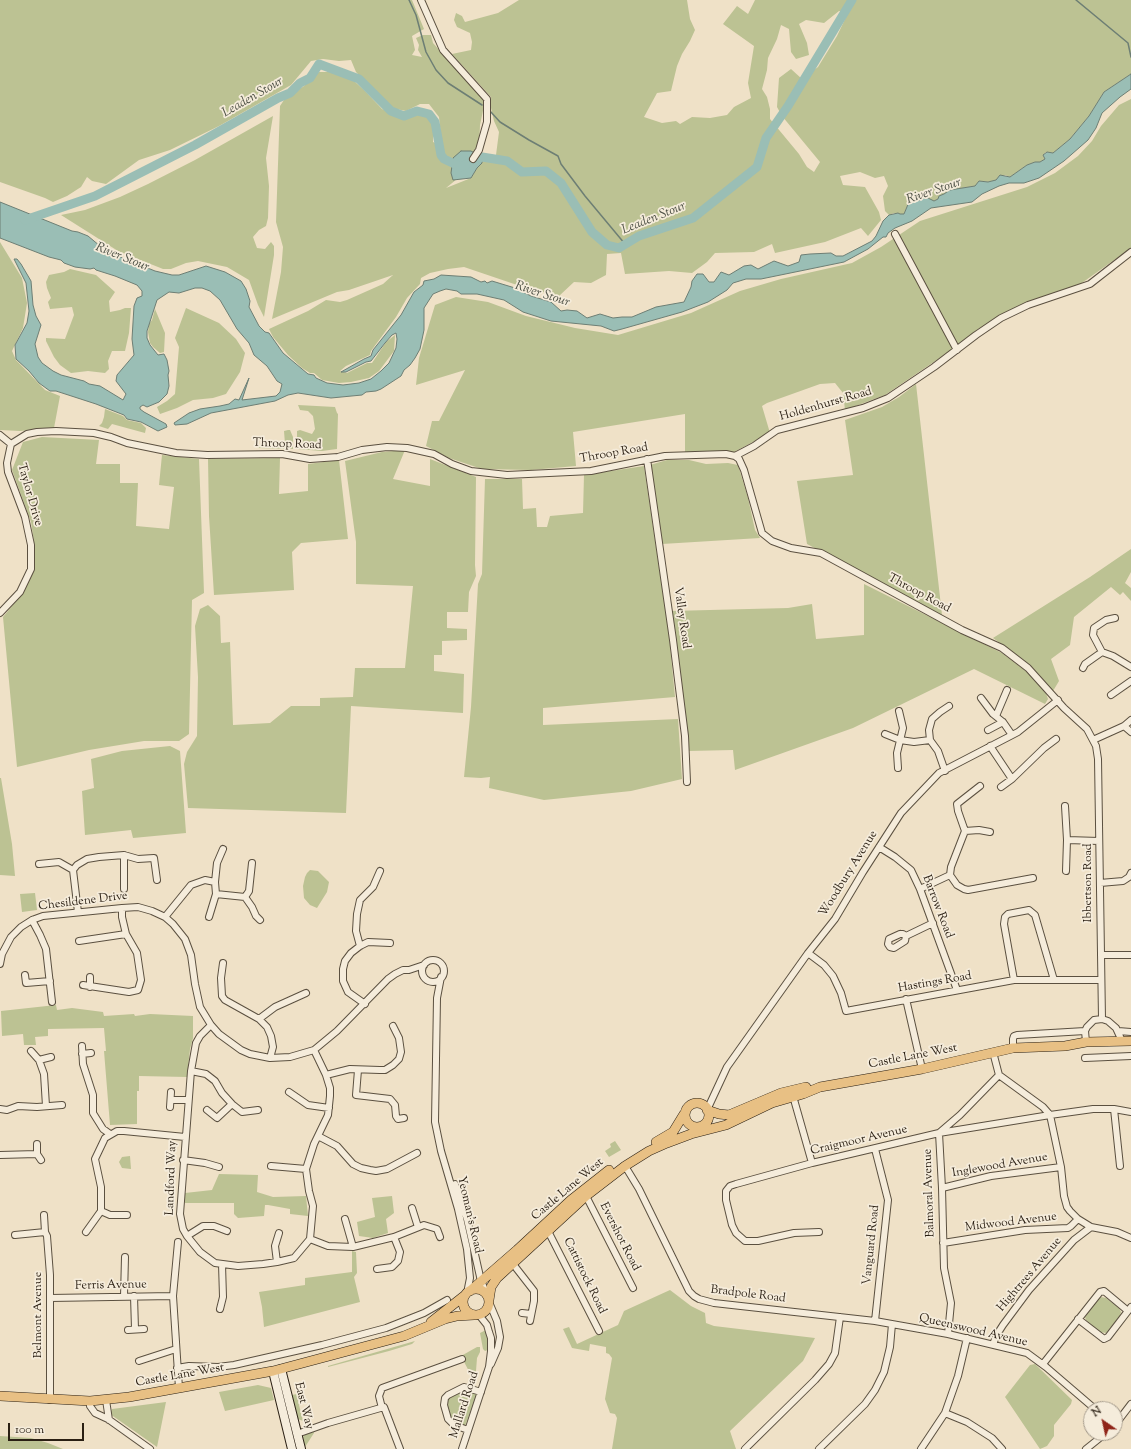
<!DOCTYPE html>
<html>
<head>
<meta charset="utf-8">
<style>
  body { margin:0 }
  #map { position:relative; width:1131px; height:1449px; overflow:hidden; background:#efe1c7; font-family:"Sorts Mill Goudy",serif }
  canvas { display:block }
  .north { position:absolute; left:1083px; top:1401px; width:40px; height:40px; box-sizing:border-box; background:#f5ecdb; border:1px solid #a49a8b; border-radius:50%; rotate:326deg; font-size:11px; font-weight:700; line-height:16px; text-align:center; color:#2a1f13 }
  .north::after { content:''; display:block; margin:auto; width:14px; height:18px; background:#8f2418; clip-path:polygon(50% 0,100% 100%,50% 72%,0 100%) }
  .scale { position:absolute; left:8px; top:1423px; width:76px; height:18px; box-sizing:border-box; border:2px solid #2a1f13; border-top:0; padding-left:5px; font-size:12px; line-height:14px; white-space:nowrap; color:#2a1f13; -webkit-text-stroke:3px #f5ecdb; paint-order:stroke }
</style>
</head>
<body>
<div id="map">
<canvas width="1131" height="1449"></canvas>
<div class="north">N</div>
<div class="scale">100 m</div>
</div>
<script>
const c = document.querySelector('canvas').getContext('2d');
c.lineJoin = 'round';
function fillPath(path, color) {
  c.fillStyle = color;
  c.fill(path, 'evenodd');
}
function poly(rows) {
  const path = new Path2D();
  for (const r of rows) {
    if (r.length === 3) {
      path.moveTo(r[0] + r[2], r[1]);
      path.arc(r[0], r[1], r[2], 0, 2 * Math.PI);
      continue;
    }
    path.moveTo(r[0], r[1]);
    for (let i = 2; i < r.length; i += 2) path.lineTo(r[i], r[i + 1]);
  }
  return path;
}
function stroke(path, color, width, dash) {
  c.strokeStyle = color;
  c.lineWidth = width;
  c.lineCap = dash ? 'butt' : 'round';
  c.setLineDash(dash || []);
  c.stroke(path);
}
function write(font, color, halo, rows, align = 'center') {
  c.font = font + ' "Sorts Mill Goudy",serif';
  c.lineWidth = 3.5;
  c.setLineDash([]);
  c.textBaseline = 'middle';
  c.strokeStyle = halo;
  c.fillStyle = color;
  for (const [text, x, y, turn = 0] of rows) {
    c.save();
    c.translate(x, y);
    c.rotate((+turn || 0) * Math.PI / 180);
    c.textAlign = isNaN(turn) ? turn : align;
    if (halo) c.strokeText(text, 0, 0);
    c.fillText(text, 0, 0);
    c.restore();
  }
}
const green = poly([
  [0,0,412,0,424,29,412,36,415,50,412,55,422,57,418,50,419,45,416,38,423,35,431,35,433,43,485,101,480,125,479,150,457,179,446,188,471,178,477,168,482,163,482,157,496,155,499,132,494,121,491,108,491,97,452,54,471,50,472,42,470,33,457,27,454,20,456,13,462,16,465,22,498,13,519,0,687,0,690,19,695,30,690,41,682,54,677,66,671,91,657,93,644,117,662,123,676,121,680,124,692,117,710,118,727,115,734,107,751,98,748,83,754,46,723,24,737,6,748,14,755,0,1131,0,1131,74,1104,92,1089,116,1070,139,1053,153,1046,152,1043,155,1045,159,1040,162,1035,162,1027,165,1010,177,1005,175,997,180,988,182,979,181,976,186,950,190,944,194,939,196,938,199,934,201,920,200,909,202,904,214,900,215,894,213,889,215,885,211,883,196,888,186,884,176,875,178,860,172,840,176,843,185,865,187,879,212,881,220,868,236,861,228,825,242,775,253,772,244,754,252,715,253,707,262,692,273,669,271,625,274,621,253,607,254,606,275,591,283,574,282,559,296,523,287,464,267,448,269,430,273,421,278,420,284,407,298,396,317,371,351,370,355,346,366,340,371,347,373,367,363,372,363,386,342,395,335,394,351,379,371,369,378,351,382,339,383,322,380,314,373,310,373,302,368,288,355,273,337,269,329,308,311,326,300,340,302,347,300,383,284,393,275,349,290,337,292,272,319,281,272,283,247,276,222,280,106,284,100,304,86,319,72,333,72,353,80,365,91,382,109,405,119,416,114,427,116,433,125,433,142,442,146,439,117,429,104,420,104,406,111,391,108,356,72,351,60,339,61,323,59,311,61,291,85,219,126,170,150,139,160,106,184,92,181,87,177,81,187,67,196,53,202,45,198,0,182],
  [839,11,848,13,837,36,818,67,802,79,791,69,779,78,777,107,782,116,820,162,814,172,807,167,799,154,770,119,770,109,767,97,762,89,767,70,768,58,777,39,781,25,789,29,791,52,796,59,809,55,807,43,799,24,806,20,824,23],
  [1131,99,1131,248,1079,285,1007,313,978,329,950,351,885,395,845,410,843,393,835,383,820,384,767,403,762,406,770,433,734,452,685,452,685,414,573,432,576,466,531,470,482,469,449,458,426,446,432,421,439,421,465,370,416,385,419,358,435,305,456,297,488,302,526,316,575,328,618,335,691,313,740,291,781,279,852,263,881,247,920,221,1027,187,1055,173,1078,156,1092,141,1101,126,1119,105],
  [273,116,266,158,269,186,268,218,266,226,259,230,253,237,257,248,265,249,271,242,274,246,274,255,264,317,258,305,249,280,227,267,198,261,186,263,171,269,163,269,118,251,61,215,85,210,120,197,148,184,195,160],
  [0,242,22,278,27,303,23,328,12,351,16,360,45,390,60,396,54,428,20,431,0,430],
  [70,269,96,275,115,292,109,301,110,312,120,310,125,308,131,308,129,333,125,351,112,351,108,361,109,369,105,373,88,371,71,373,60,365,54,357,46,341,46,338,65,339,74,315,72,307,50,309,48,302,51,298,47,288,46,282,49,275,64,272],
  [186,308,219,323,236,339,245,353,240,372,226,394,213,398,193,400,177,408,160,414,157,407,167,401,175,394,179,347,175,338],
  [155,309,165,333,164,352,160,353,153,347,150,343,148,332,149,324,152,320],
  [916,384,942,615,807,544,797,481,853,475,845,420,882,407,899,397],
  [298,405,335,407,337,413,338,414,337,449,322,451,297,449,297,431,300,430,312,434,315,429,313,416,308,411,300,410],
  [105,409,123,416,127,420,141,423,146,428,145,433,112,424,108,429,99,426,102,423,104,417],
  [288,430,290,430,293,437,293,449,257,448,263,445,277,446,285,444,284,431],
  [42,437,99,440,96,464,120,464,120,483,138,483,136,526,169,529,174,487,159,485,162,455,199,459,204,593,192,600,189,734,179,741,144,741,89,750,17,767,3,617,22,594,35,568,35,549,31,522,12,470,23,442],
  [405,450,393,479,430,486,430,459,476,477,475,565,476,576,469,592,468,612,447,612,447,628,467,629,467,640,442,641,442,655,434,655,434,671,464,674,463,713,351,706,346,813,188,808,184,764,187,752,197,736,198,677,195,626,200,609,208,605,220,616,221,643,230,642,233,725,270,723,291,706,320,706,320,698,353,697,355,668,405,668,413,586,356,584,356,542,345,461,382,452],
  [280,458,279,494,308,491,308,464,339,460,348,539,301,543,292,552,294,590,214,595,209,516,208,459],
  [667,460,689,460,706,464,728,463,738,465,748,498,755,530,760,538,662,544,650,465],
  [644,466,669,635,675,697,543,708,543,725,678,719,682,779,631,791,544,800,489,788,490,777,481,778,464,777,471,707,478,584,482,574,485,479,522,479,523,509,536,508,537,527,547,527,550,516,583,513,584,475],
  [1131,549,1131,572,1125,583,1131,588,1131,601,1123,592,1120,595,1111,587,1074,617,1070,645,1051,659,1059,681,1053,691,1031,666,993,638,1090,577],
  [864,584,1002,653,1027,672,1045,690,1048,699,1045,704,974,669,853,728,735,770,733,750,688,751,671,611,788,608,812,604,816,639,864,635],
  [170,746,180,751,186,833,133,838,131,830,85,835,82,791,94,788,91,759,122,751],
  [0,778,1,778,12,844,15,876,0,875],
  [310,870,318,871,329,882,327,892,317,908,310,905,304,898,303,886,305,877,307,873],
  [35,893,37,910,22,912,20,894],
  [56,1005,57,1010,72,1008,103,1012,104,1016,134,1014,135,1016,150,1014,193,1016,193,1038,190,1049,187,1077,139,1076,139,1091,137,1091,137,1124,110,1125,104,1051,106,1051,104,1028,48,1029,48,1036,35,1037,36,1045,24,1045,23,1034,2,1036,1,1011],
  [615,1141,621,1150,609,1157,605,1151,611,1147,610,1144],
  [130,1156,131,1169,122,1168,119,1162,122,1157],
  [219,1174,258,1175,257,1192,273,1197,306,1196,308,1216,290,1214,290,1209,268,1205,265,1205,264,1216,238,1218,234,1214,234,1203,185,1203,185,1193,212,1190],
  [392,1196,394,1213,386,1219,388,1233,373,1238,359,1236,357,1222,375,1217,372,1198],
  [352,1251,356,1252,357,1273,354,1277,360,1302,264,1327,262,1307,259,1292,305,1285,305,1278,352,1272],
  [670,1290,691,1306,705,1313,706,1323,714,1326,815,1338,803,1361,730,1431,736,1449,612,1449,617,1418,615,1414,610,1413,605,1399,612,1358,609,1354,606,1353,606,1347,590,1344,589,1351,572,1348,563,1329,569,1327,577,1344,618,1325,624,1311],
  [1101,1297,1106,1298,1119,1308,1121,1312,1120,1316,1106,1333,1100,1332,1086,1320,1085,1317,1099,1298],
  [486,1330,489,1336,488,1350,485,1351,483,1349,480,1333],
  [415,1341,412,1344,389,1351,328,1367,328,1366],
  [477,1347,480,1347,480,1352,477,1358,476,1371,473,1379,461,1356],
  [1035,1364,1072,1400,1071,1404,1054,1425,1054,1436,1047,1446,1040,1449,1005,1397,1030,1365],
  [258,1385,271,1388,274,1400,225,1411,219,1392],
  [462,1390,477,1394,465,1426,456,1423,450,1418,446,1403,448,1397],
  [297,1394,301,1404,299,1405,303,1421,298,1419,292,1395],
  [166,1402,157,1447,110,1414,112,1409],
  [314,1432,314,1433,305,1447,303,1437,305,1434],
  [0,1436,31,1438,48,1443,63,1449,0,1449]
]);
const water = poly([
  [1131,74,1131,89,1120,97,1102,113,1096,128,1088,140,1064,161,1039,178,1024,183,1009,183,999,186,982,194,972,202,931,208,912,221,895,228,888,233,886,237,883,237,868,249,844,262,761,279,746,279,733,283,727,290,708,302,682,312,622,329,614,331,601,326,551,321,523,312,504,300,477,294,461,294,457,291,446,289,440,291,433,294,424,308,424,330,420,349,415,358,410,365,404,370,401,376,381,389,376,391,366,392,362,395,331,398,298,393,288,395,275,401,211,413,187,424,175,425,174,423,189,413,200,409,220,406,229,404,235,399,239,400,249,378,242,400,276,396,280,392,282,384,277,381,267,366,254,355,249,343,237,329,220,300,210,291,202,288,195,288,179,293,169,292,157,300,147,331,147,338,150,345,158,355,164,354,167,360,169,371,168,375,169,386,167,394,159,402,147,407,143,405,140,407,140,409,144,412,166,424,167,427,158,431,141,422,127,419,124,415,96,404,56,391,50,391,39,383,29,371,16,359,15,345,27,323,29,311,26,283,14,259,17,259,21,264,31,281,33,305,36,316,41,325,35,344,38,357,42,363,53,371,61,375,84,381,89,384,100,386,123,400,126,394,116,381,117,375,134,355,132,339,134,306,137,298,142,296,142,291,137,285,115,276,96,270,94,268,90,269,75,267,64,263,61,260,49,257,0,238,0,202,72,231,78,232,88,236,106,251,155,271,172,275,179,275,206,266,225,272,241,281,246,289,250,301,249,307,259,326,265,332,269,333,283,353,308,374,314,375,316,378,327,383,343,385,359,383,371,379,381,371,389,363,396,348,397,339,396,333,392,335,385,343,371,361,366,362,346,372,341,372,364,359,371,356,373,350,401,315,414,292,423,285,424,281,434,279,441,275,471,277,481,282,485,281,487,283,492,281,515,288,518,290,523,292,531,296,551,302,561,311,567,310,577,311,587,318,600,314,613,318,622,317,632,317,656,307,684,302,691,287,692,281,697,274,703,274,709,282,714,282,721,272,729,275,744,266,751,265,758,269,774,261,788,266,799,262,801,255,810,254,831,253,836,256,843,256,872,241,876,236,883,221,889,215,898,213,900,214,904,214,909,202,920,200,924,196,934,201,938,199,939,196,944,194,950,190,975,186,979,181,988,182,996,180,1000,175,1010,177,1027,165,1035,162,1040,162,1045,159,1043,155,1047,152,1053,153,1070,139,1089,116,1104,92,1131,74],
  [461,151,471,151,482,157,482,163,477,168,471,178,453,180,451,173,453,158,461,151]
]);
const stream = poly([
  [409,0,416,15,426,52,436,70,448,83,482,105],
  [1076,0,1128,43,1131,57],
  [490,111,500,122,529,140,558,156,561,164,585,196,625,244]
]);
const river = poly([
  [25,220,95,196,195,145,278,98,290,93,300,83,310,78,319,64,359,79,391,111,404,116,417,111,429,114,435,122,441,155,444,159,461,167,482,157,507,161,522,172,546,171,561,183,592,232,607,245,619,248,639,236,693,218,757,167,766,138,788,106,852,0]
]);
const street = poly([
  [421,0,443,50,487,99,487,122,479,150,473,159],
  [895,234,957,350],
  [0,435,11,444,27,434,37,432,56,431,94,433,111,437,127,443,176,453,207,455,282,454,310,459,338,457,362,450,387,447,407,448,434,454,452,464,471,471,507,475,591,471,665,456,726,454,735,456,739,459,744,470,762,533,772,541,791,548,821,553,962,630,1002,648,1028,668,1064,708,1087,729,1096,746,1098,759,1102,1019],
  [735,456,754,446,777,430,863,408,888,398,934,367,976,335,1001,318,1028,305,1090,284,1131,252],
  [647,459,673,640,685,736,687,782],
  [0,613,20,592,31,569,31,545,25,517,8,472,7,463,11,444],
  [1102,652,1093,635,1094,628,1106,620,1115,618],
  [1083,668,1085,664,1102,652,1113,656,1131,667],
  [1111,695,1131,681],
  [981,698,993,714,1003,722,1012,735],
  [996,716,1007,690],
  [1124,726,1131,732],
  [988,730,1003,722],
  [885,734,900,740,914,742,930,740],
  [1093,740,1124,726,1131,720],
  [990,746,1012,779],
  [898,768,897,753,903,728,899,711],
  [945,771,938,751,930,740,929,730,932,719,940,712,949,706],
  [1001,787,1012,779,1044,748,1056,739],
  [1065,806,1067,840,1066,871],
  [965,831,979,830,990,832],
  [1067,840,1099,841],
  [879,847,895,857,911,870,920,889,957,990],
  [39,864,59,862,73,870,78,912],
  [73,870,77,865,87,859,99,857,124,855,138,859,154,858,157,880],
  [950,875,951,867,965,831,958,811,957,804,980,786],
  [215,882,217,863,223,849],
  [1100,883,1123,881,1129,877,1131,873],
  [124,889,124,855],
  [920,889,950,875,957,885,964,889,968,890,1033,878],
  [245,897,249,891,252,863],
  [165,917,191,885,205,880,215,882,216,894,245,897,252,907,256,916,260,920],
  [209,917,216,894],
  [32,920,40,935,46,949,52,1002],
  [900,934,903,934,906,936,905,941,894,948,890,947,888,944,889,939,900,934],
  [906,936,933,923],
  [79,941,126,934],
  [360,946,356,931,357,914,360,900,373,887,380,871],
  [808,953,824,965,833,976,841,993,846,1011,1014,980,1100,980],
  [1101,955,1131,955],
  [433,971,11],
  [223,963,221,978,222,996,225,1000,259,1019,267,1027,271,1036,273,1047,270,1058],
  [0,964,2,954,11,937,21,927,32,920,43,916,122,908,138,907,152,911,165,917,173,924,185,939,191,955,195,984,200,1007,211,1025,219,1034,241,1050,250,1054,270,1058,290,1057,314,1050,337,1031,388,979,395,974,403,970,409,970,424,965],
  [25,975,26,983,50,981],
  [441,977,437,998,435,1122,441,1151,458,1209,467,1249,470,1278,467,1293],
  [1014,980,1004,924,1005,917,1008,914,1029,910,1035,915,1054,980],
  [83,985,129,992,138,990,141,980,137,953,126,934,122,917,122,908],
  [90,987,90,977],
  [906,999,922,1069],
  [365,1004,348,992,343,981,343,969,345,961,351,953,360,946,368,942,390,943],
  [259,1019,275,1007,306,993],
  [211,1025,200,1036,196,1043,191,1071,180,1214,183,1229,187,1236,200,1252,215,1263,238,1266,263,1264,277,1262,294,1258,310,1239,313,1206,309,1191,306,1169,314,1144,328,1115,330,1096,330,1088,326,1075,314,1050],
  [1118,1031,1131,1032],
  [1086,1042,1085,1031,1087,1027,1094,1020,1102,1019,1108,1021,1116,1028,1122,1041],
  [82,1046,83,1064,93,1095,93,1113,103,1129,110,1134],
  [1013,1048,1013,1039,1014,1036,1017,1035,1085,1031],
  [31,1051,39,1060,44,1074,46,1106],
  [993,1052,999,1075,1043,1107,1050,1115,1061,1167,1064,1196,1067,1207,1070,1211,1078,1219,1091,1227,1117,1232,1131,1238],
  [82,1054,91,1053],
  [1085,1058,1131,1056],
  [39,1060,51,1057],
  [358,1070,356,1095,390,1099,395,1105,396,1116,398,1119,404,1118],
  [191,1071,206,1074,215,1081,222,1093,232,1104,242,1112,258,1110],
  [326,1075,350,1069,380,1070,385,1070,393,1065,399,1059,401,1052,399,1038,393,1026],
  [289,1092,308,1105,329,1108],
  [793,1096,812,1163],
  [171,1100,188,1100],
  [170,1107,171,1092],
  [0,1109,7,1110,18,1106,37,1107,62,1105],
  [1114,1109,1120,1166],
  [207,1110,217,1118,232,1104],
  [707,1110,727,1067,808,953,835,919,863,872,901,813,939,773,1018,732,1058,700],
  [318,1136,337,1146,353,1164,361,1168,370,1170,376,1171,387,1169,417,1153],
  [37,1144,37,1154,41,1160],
  [875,1149,888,1200,875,1321],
  [0,1155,37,1154],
  [183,1160,205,1163,219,1167],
  [271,1166,306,1169],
  [625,1166,639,1189,689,1291,694,1296,699,1299,714,1303,875,1321,948,1334,1027,1353,1046,1367,1095,1409],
  [455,1184,467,1219,481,1281,488,1297],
  [942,1188,991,1176,1061,1167],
  [586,1196,633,1288],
  [412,1208,418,1227],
  [101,1211,110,1215,127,1215],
  [44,1215,45,1232,47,1236,50,1275,50,1400],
  [345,1219,353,1247],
  [548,1231,599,1331],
  [86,1232,101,1211,101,1187,95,1159,105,1138,117,1131,124,1131,185,1137],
  [819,1232,794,1233,758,1241,745,1241,736,1233,732,1225,726,1200,726,1191,730,1186,736,1184,812,1163,939,1133,1050,1115,1093,1109,1114,1109,1131,1112],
  [15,1235,45,1232],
  [187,1236,203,1226,214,1226,227,1231],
  [310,1239,328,1246,353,1247,394,1237,424,1225,437,1229,440,1237],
  [178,1242,173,1296,179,1388],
  [943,1243,1025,1230,1068,1228,1071,1226,1078,1219],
  [277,1262,275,1246,279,1233],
  [513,1264,534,1291,534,1301,530,1321],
  [377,1269,392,1267,398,1261,400,1252,394,1237],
  [124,1296,125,1257],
  [134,1296,135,1329],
  [50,1298,173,1296],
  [489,1302,497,1321,500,1337,498,1348,491,1364],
  [220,1309,223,1297,222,1264],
  [522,1313,531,1314],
  [1078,1319,1104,1339,1108,1337,1131,1307],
  [128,1330,144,1329],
  [948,1334,951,1303,944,1268,942,1188,939,1133,960,1115,999,1075],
  [993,1345,996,1336,1003,1325,1029,1290,1074,1240,1091,1227],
  [139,1361,176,1349],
  [1043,1364,1100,1292,1104,1291,1128,1311],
  [177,1368,189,1366,218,1367,234,1365,322,1345,386,1328,424,1313,447,1300],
  [106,1400,109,1420],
  [90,1401,90,1406,95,1413,108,1419,150,1449],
  [382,1408,379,1396,382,1388,462,1359],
  [945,1413,967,1422,992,1438,1002,1449],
  [1115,1425,1131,1404],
  [468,1430,454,1425,448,1419,444,1405,445,1398,448,1395,464,1387,481,1392],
  [297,1434,328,1423,384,1407,400,1449],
  [462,1449,489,1367,491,1351,491,1338,489,1332,487,1325,479,1315],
  [745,1449,815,1380,829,1364,835,1353,840,1317],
  [819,1449,865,1404,875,1390,884,1372,890,1347,892,1324],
  [921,1449,945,1413,958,1376,967,1338],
  [1086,1449,1106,1433]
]);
const secondary = poly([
  [281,1369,301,1449],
  [273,1371,292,1449]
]);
const primary = poly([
  [697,1115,12],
  [707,1110,719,1114,729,1115,781,1093,806,1087],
  [656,1142,673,1132,684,1114],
  [476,1302,13],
  [470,1291,517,1250,571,1200,609,1170],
  [489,1300,491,1287,497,1278,586,1196,625,1166,649,1151,667,1143,691,1134,726,1125,772,1103,803,1094,820,1087,922,1069,1013,1048,1065,1046,1086,1042,1131,1041],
  [431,1322,464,1296],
  [0,1396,90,1401,129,1397,273,1371,404,1336,445,1319,457,1316,474,1315]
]);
const streetNames = [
  ["Holdenhurst Road",826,405,-16],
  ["Throop Road",287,445,2],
  ["Throop Road",614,454,-10],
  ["Taylor Drive",29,495,74],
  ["Throop Road",919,594,28],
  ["Valley Road",681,618,82],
  ["Woodbury Avenue",849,874,-58],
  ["Ibbertson Road",1089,883,-90],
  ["Chesildene Drive",83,902,-7],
  ["Barrow Road",937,907,69],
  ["Hastings Road",935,983,-10],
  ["Castle Lane West",913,1057,-11],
  ["Craigmoor Avenue",859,1141,-13],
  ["Inglewood Avenue",1000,1166,-10],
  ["Landford Way",172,1178,-88],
  ["Castle Lane West",568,1190,-40],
  ["Balmoral Avenue",930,1193,-92],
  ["Yeoman's Road",469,1215,77],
  ["Midwood Avenue",1011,1223,-7],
  ["Evershot Road",619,1237,63],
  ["Vanguard Road",872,1245,-84],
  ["Hightrees Avenue",1030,1275,-50],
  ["Cattistock Road",584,1276,64],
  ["Ferris Avenue",111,1286,-1],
  ["Bradpole Road",748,1295,7],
  ["Belmont Avenue",39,1315,-90],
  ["Queenswood Avenue",973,1331,13],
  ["Castle Lane West",180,1376,-10],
  ["Mallard Road",465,1405,-72],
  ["East Way",303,1406,76]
];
const waterNames = [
  ["Leaden Stour",253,98,-30],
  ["River Stour",934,192,-19],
  ["Leaden Stour",654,219,-22],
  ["River Stour",122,258,22],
  ["River Stour",542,295,18]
];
fillPath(green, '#bcc293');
fillPath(water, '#9abeb5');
stroke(water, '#6d7e74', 1);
stroke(stream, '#6d7e74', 1.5);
stroke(river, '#9abeb5', 9);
stroke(street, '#5b5040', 8);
stroke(secondary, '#2a1f13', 10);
stroke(primary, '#2a1f13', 10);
stroke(street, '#f5ecdb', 6);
stroke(secondary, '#f5ecdb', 8);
stroke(primary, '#e8c084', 9);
write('12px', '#2a1f13', '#f5ecdb', streetNames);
write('italic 13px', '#4c4f44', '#f5ecdb', waterNames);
</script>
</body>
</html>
